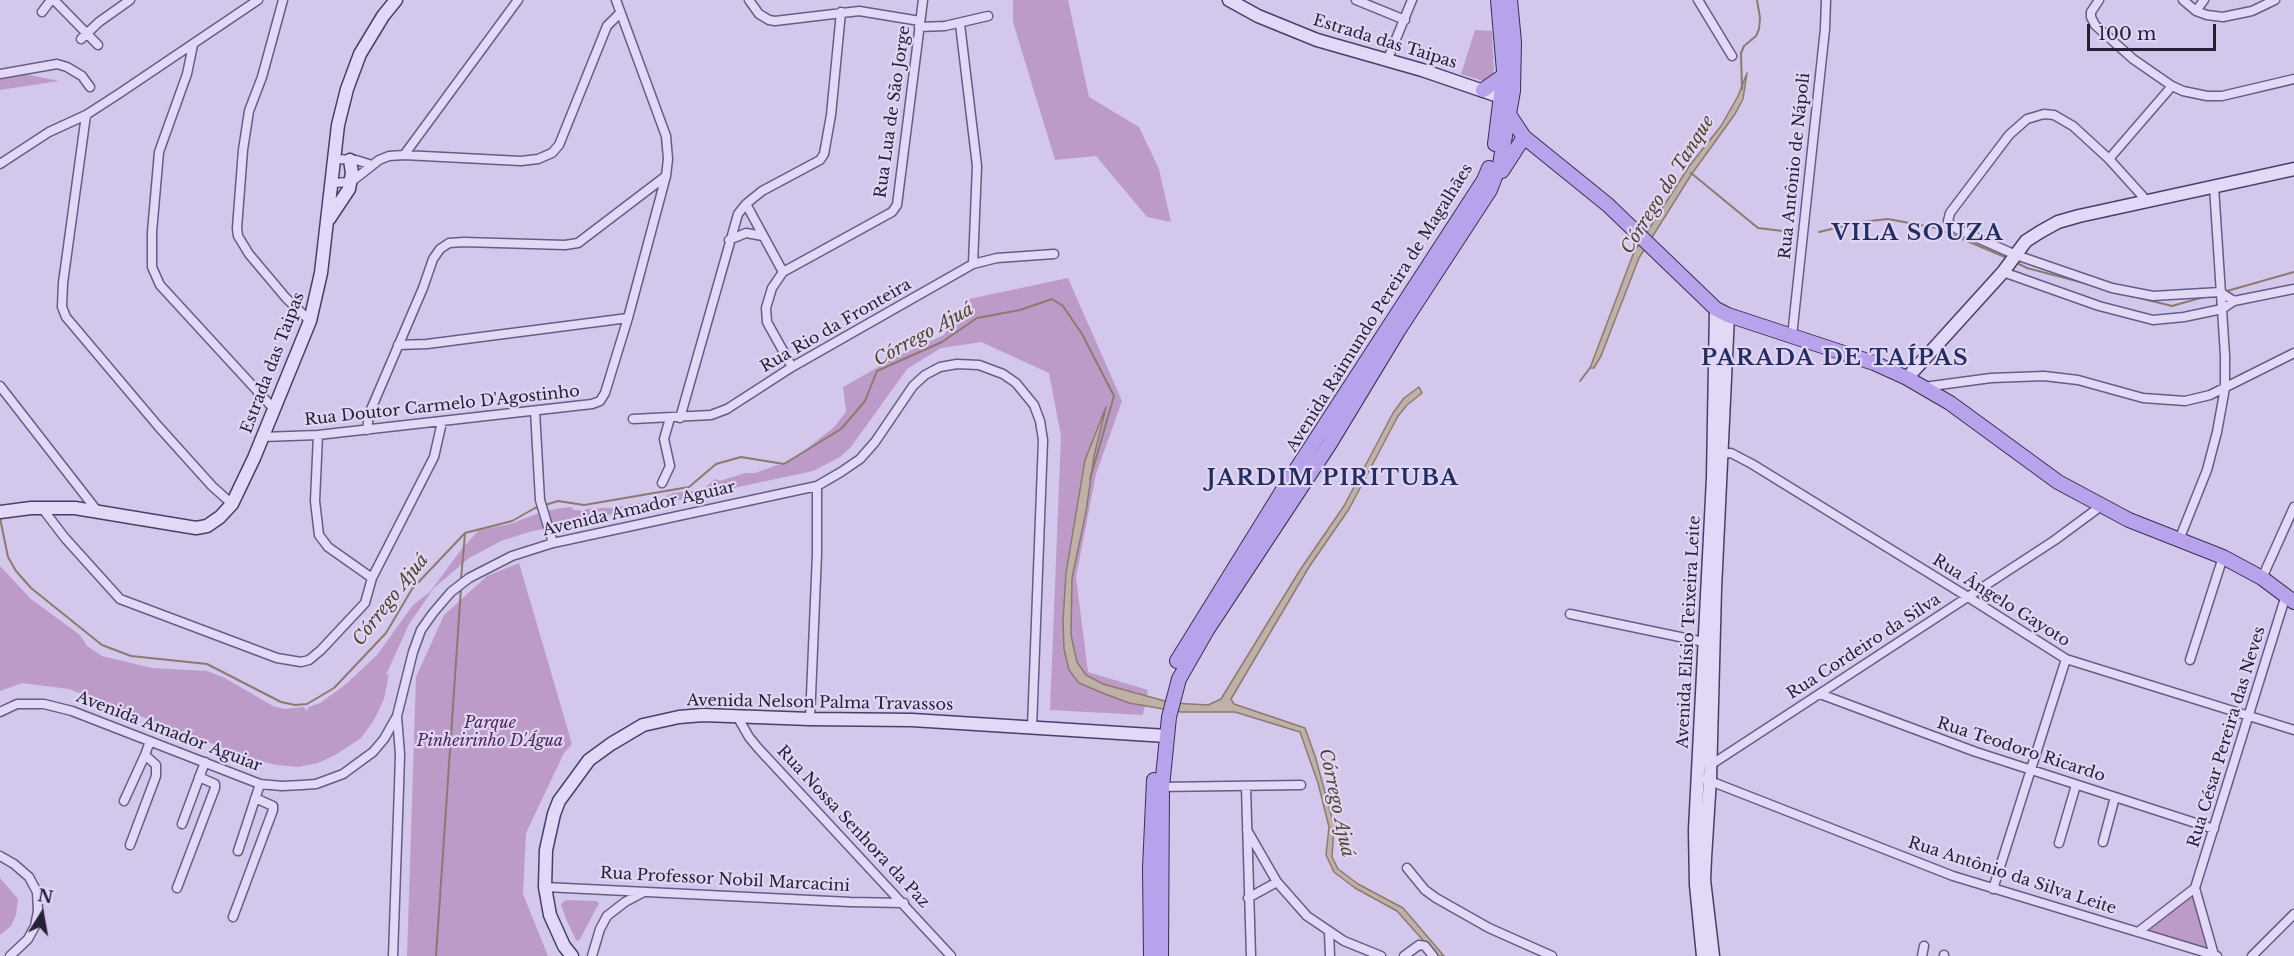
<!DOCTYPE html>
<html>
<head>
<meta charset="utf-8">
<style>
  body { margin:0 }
  #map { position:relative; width:2294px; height:956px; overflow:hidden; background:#d3c7eb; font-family:"Libre Baskerville",serif }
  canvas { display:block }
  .north { position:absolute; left:12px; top:884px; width:60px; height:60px; -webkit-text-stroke:4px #e0d6f3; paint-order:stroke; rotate:11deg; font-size:16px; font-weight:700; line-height:24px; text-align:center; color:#232037 }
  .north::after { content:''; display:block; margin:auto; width:21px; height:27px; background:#232037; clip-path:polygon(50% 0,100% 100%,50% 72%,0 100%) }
  .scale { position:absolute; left:2087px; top:24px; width:129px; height:27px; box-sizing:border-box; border:3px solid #232037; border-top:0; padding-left:8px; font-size:18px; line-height:21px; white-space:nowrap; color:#232037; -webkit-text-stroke:4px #e0d6f3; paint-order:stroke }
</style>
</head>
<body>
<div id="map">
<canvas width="2294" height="956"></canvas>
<div class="north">N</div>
<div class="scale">100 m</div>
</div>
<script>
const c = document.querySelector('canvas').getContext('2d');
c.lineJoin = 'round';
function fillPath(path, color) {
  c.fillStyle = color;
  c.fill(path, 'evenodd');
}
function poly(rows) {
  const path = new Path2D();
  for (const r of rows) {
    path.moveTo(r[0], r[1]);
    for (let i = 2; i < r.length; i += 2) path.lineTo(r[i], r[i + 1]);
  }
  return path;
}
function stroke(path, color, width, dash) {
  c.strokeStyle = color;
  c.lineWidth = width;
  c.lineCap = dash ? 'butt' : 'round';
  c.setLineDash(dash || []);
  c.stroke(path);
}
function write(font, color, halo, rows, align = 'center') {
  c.font = font + ' "Libre Baskerville",serif';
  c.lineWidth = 4.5;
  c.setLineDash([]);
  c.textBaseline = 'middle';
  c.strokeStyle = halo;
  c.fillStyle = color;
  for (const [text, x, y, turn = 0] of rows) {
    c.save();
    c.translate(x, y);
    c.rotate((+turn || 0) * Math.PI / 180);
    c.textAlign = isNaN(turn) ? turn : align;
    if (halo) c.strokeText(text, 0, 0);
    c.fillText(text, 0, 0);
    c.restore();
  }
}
const green = poly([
  [1013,0,1068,0,1089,97,1139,127,1159,169,1171,222,1147,217,1096,156,1055,160,1013,22],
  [1475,30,1492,31,1494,69,1492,81,1487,82,1461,74],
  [0,69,59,81,0,90],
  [1068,278,1122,401,1096,474,1076,577,1088,672,1148,690,1143,715,1050,710,1061,436,1049,373,981,342,941,348,907,369,851,447,840,457,813,471,529,532,501,541,469,558,434,588,409,624,386,675,389,674,384,699,374,720,361,738,337,754,318,763,298,767,277,765,255,760,69,689,22,683,0,691,0,566,31,599,80,635,87,646,102,656,152,668,207,671,223,677,273,706,284,709,304,707,306,711,309,707,320,703,345,685,377,655,413,605,430,592,460,551,479,530,510,524,542,512,561,508,571,507,574,510,584,511,587,509,595,508,613,508,659,499,673,493,702,490,715,479,720,481,745,473,755,473,794,459,834,427,846,412,843,387,896,357,944,335,969,299],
  [519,563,572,744,564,753,526,833,523,894,548,956,407,956,416,677,444,615,487,576],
  [0,878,18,899,16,915,11,926,0,935],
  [2195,891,2210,953,2144,932],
  [566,900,596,901,599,903,579,941,576,940,566,919,561,904]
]);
const water = poly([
  [1747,73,1743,99,1735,114,1691,175,1639,258,1601,356,1594,368,1590,368,1634,252,1690,165,1721,126,1738,96,1747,73],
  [1419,387,1422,393,1407,405,1398,416,1349,509,1309,567,1231,699,1234,704,1305,728,1315,756,1334,825,1332,857,1338,869,1358,884,1403,908,1444,956,1437,956,1397,911,1355,888,1334,872,1326,855,1329,827,1318,783,1300,732,1235,712,1181,712,1129,703,1105,694,1079,683,1069,670,1064,649,1063,621,1066,573,1085,460,1106,407,1094,456,1086,512,1072,578,1071,635,1077,662,1086,675,1103,684,1172,703,1208,705,1221,699,1300,570,1344,506,1393,413,1404,398,1419,387]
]);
const stream = poly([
  [1742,89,1741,53,1744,46,1756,36,1759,29,1760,18,1757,0],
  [1691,173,1758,228,1791,232],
  [1819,232,1861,222,1888,219,1936,228,2005,257],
  [2019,264,2027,268,2088,284],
  [2227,291,2294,272],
  [2140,298,2172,306,2204,297],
  [1580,381,1590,368],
  [0,518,8,557,16,571,31,588,102,645,131,656,207,664,281,702,295,705,307,704,334,688,386,633,412,589,465,533,512,521,535,508,558,501,584,505,689,487,716,464,741,457,784,464,841,429,865,401,877,371,942,342,977,318,1020,310,1052,299,1063,306,1082,334,1114,396,1090,479],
  [461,579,465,534],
  [436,956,461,588]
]);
const street = poly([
  [54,0,98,45],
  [283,0,262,77,249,111,243,150,237,228,238,236,249,254,286,298,310,321],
  [749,0,759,14,769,20,775,21,859,11,920,21],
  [1356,0,1405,20],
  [1698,0,1732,56],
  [2099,0,2091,12,2091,17,2095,25,2133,59,2172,86,2183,91,2207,96,2222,96,2294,79],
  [2183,0,2196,11,2207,15,2223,17,2252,11,2275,0],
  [2196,11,2204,0],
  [42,12,51,0],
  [960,24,977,166,973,264],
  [919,27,945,26,988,16],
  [81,39,99,22,130,0],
  [193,45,187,74,159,152,152,232,152,267,160,285,273,408],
  [1387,61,1412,0],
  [0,74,57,64,67,67,82,76,90,87],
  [86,115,63,283,62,307,66,317,158,426,212,486,232,504],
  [404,155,518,0],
  [335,159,356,160,372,165],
  [2109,159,2172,86],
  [0,164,49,132,86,115,120,93,258,0],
  [332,183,351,182,379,160,389,156,404,155,521,161,538,159,552,153,559,145,607,26,620,13],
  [2146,200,2109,159,2073,126,2054,115,2044,114,2027,119,2009,135,1950,213,1948,221,1950,224,1957,229,2016,255,2112,288,2153,296,2220,292,2234,301],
  [746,204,783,272],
  [729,240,746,233,763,236],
  [2003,272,2099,306,2153,320,2184,317,2222,309,2234,301,2294,289],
  [1792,336,1825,29,1826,0],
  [398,345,427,344,628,318],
  [792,367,767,322,766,308,772,288,783,272,892,212,897,205,923,0],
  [0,386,98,512],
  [1924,387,1991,378,2044,376,2078,380,2143,398,2185,401,2210,395,2294,353],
  [535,411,540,500,553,543],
  [680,418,738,214,746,204,762,191,820,160,824,154,831,115,841,12],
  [633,419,711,415,727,409,792,367,973,264,997,258,1054,254],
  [367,430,369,414,423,288,433,259,440,249,449,243,464,242,565,245,578,243,666,176],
  [318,435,315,501,319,535,328,547,372,578],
  [262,437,318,435,592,404,600,401,605,393,628,318,666,176,668,159,666,136,616,0],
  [1719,454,1731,453,1752,464,1968,597,2066,659,2294,730],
  [662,483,670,466,664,439,670,418],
  [42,508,65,538,120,599,277,658,301,662,309,660,321,650,365,603,372,578,434,457,442,422],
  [2179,540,2207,470,2217,432,2225,388,2225,355,2214,187],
  [2262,578,2294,507],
  [1570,614,1704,642],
  [2190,660,2223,557],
  [1820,694,1976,752,2214,829],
  [0,712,17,704,44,704,72,711,260,784,282,786,302,785,316,784,343,774,373,752,384,739,397,716,413,652,421,630,433,613,451,592,469,578,512,556,553,543,817,486,841,472,860,459,875,442,913,386,925,375,940,367,957,364,979,365,1003,374,1016,383,1034,405,1040,421,1043,440,1032,727],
  [737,716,749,737,758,748,951,956],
  [810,719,817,554,817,486],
  [1709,766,2055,540,2101,506],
  [1705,779,1953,876,2217,956],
  [1158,787,1301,785],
  [1246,787,1251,956],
  [124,801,145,755],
  [182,824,205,762],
  [1247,830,1277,882,1307,916,1344,941,1381,956],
  [2103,842,2115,797],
  [2059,843,2076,785],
  [130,845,156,776,156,765,145,755,150,741],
  [238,851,260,784],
  [0,856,14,864,29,877,37,892,38,911,35,926,28,939,10,956],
  [1407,868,1425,890,1436,898,1489,928,1552,956],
  [545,887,850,902,904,903],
  [177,888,215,788,215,784,199,777],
  [2195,888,2214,955],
  [1993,889,2066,659],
  [1248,898,1277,882],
  [233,917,273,810,273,806,255,798],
  [1329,932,1330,956],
  [2138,932,2195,888,2286,595],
  [393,956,399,787,400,754,397,717],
  [592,956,600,929,607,916,625,902,644,892],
  [1404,956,1419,945,1425,946,1433,956],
  [1922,956,1924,946],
  [1944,956,1944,955],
  [2252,956,2294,914]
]);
const secondary = poly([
  [1229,0,1258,16,1317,40,1422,70,1501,97],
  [329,219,349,189,352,173,350,160],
  [1907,378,2003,272,2026,241,2040,232,2058,222,2079,216,2294,169],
  [0,512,31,508,75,508,196,528,207,526,220,517,232,504,254,458,310,321,321,273,338,125,347,89,360,54,383,16,396,0],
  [572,956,564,946,550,915,545,887,546,850,554,814,559,801,589,760,611,744,643,725,679,717,703,715,810,719,912,720,1167,736],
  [1703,956,1696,885,1695,830,1713,478,1716,309],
  [1713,956,1704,880,1705,858,1710,779,1715,589,1728,315]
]);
const primary = poly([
  [1483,90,1503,76],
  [1508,113,1524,137,1608,205,1716,309,1728,315,1874,363,1907,378,1950,403,2058,482,2129,520,2223,557,2262,578,2294,602],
  [1495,144,1504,71,1498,0],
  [1502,171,1524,137],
  [1177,661,1281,493,1484,180,1489,168],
  [1151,956,1150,868,1154,780],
  [1161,956,1162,787,1169,717,1179,679,1207,630,1329,445,1398,331,1490,190,1500,164,1513,91,1514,42,1510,0]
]);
const streetNames = [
  ["Estrada das Taipas",1385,42,17],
  ["Rua Lua de São Jorge",893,112,-82],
  ["Rua Antônio de Nápoli",1795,166,-84],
  ["Avenida Raimundo Pereira de Magalhães",1380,308,-58],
  ["Rua Rio da Fronteira",836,326,-30],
  ["Estrada das Taipas",273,363,-69],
  ["Rua Doutor Carmelo D'Agostinho",442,406,-6],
  ["Avenida Amador Aguiar",639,509,-13],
  ["Rua Ângelo Gayoto",2001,601,32],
  ["Avenida Elísio Teixeira Leite",1689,632,-87],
  ["Rua Cordeiro da Silva",1864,647,-33],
  ["Avenida Nelson Palma Travassos",820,703,1],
  ["Avenida Amador Aguiar",169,732,21],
  ["Rua César Pereira das Neves",2227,737,-73],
  ["Rua Teodoro Ricardo",2021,750,18],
  ["Rua Nossa Senhora da Paz",853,827,47],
  ["Rua Antônio da Silva Leite",2012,876,18],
  ["Rua Professor Nobil Marcacini",725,880,3]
];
const parkNames = [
  ["Parque",490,723],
  ["Pinheirinho D'Água",490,741]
];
const waterNames = [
  ["Córrego do Tanque",1668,185,-58],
  ["Córrego Ajuá",924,335,-29],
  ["Córrego Ajuá",391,600,-52],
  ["Córrego Ajuá",1336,803,78]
];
const districtNames = [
  ["VILA SOUZA",1918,234],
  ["PARADA DE TAÍPAS",1835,359],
  ["JARDIM PIRITUBA",1333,479]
];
fillPath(green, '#bd9bc9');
fillPath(water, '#bfb0a8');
stroke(water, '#8d7a6f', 1.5);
stroke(stream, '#8d7a6f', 2);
stroke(street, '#645d86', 11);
stroke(secondary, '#454068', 15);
stroke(primary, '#343154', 16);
stroke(street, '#e3d9f7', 8);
stroke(secondary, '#e3d9f7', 12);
stroke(primary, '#b9a2ec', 14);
write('16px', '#232037', '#e0d6f3', streetNames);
write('italic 16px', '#4d2852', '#e0d6f3', parkNames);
write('italic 18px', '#564530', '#e0d6f3', waterNames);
c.letterSpacing = '1.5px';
write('bold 22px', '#222d61', '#e0d6f3', districtNames);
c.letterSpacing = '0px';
</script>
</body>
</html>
